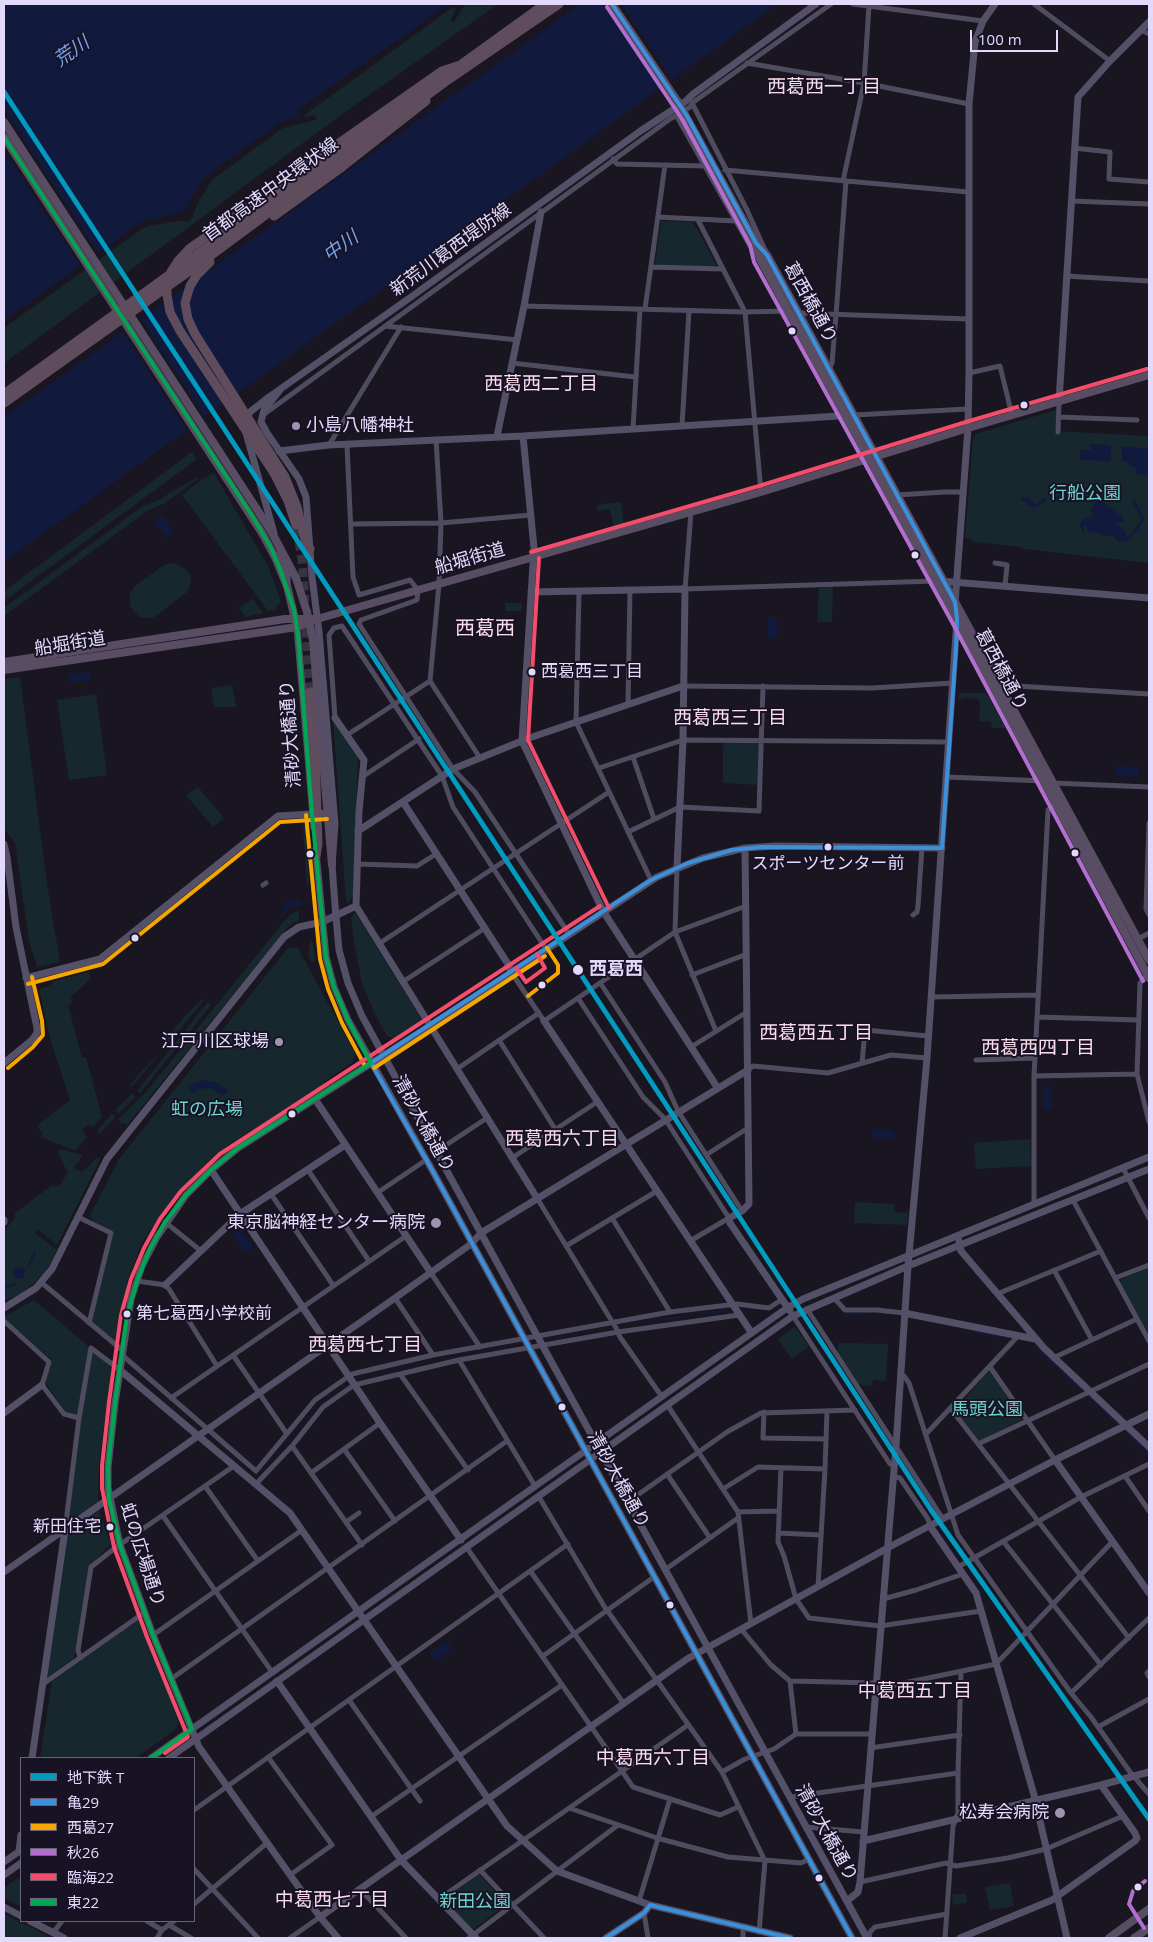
<!DOCTYPE html>
<html>
<head>
<meta charset="utf-8">
<style>
  body { margin:0 }
  #map { position:relative; width:1153px; height:1942px; overflow:hidden; background:#191621; font-family:"Open Sans","Noto Sans JP",sans-serif }
  canvas { display:block }
  .frame { position:absolute; inset:0; border:5px solid #e3dafb; pointer-events:none }
  .legend { position:absolute; left:20px; top:1757px; width:175px; height:165px; box-sizing:border-box; background:#181225; border:1px solid #69627b; margin:0; padding:6px 9px; list-style:none; font-size:15px; color:#e3dafb }
  .legend li { display:flex; align-items:center; gap:10px; height:25px }
  .legend b { width:25px; border:1px solid #69627b }
  .scale { position:absolute; left:970px; top:30px; width:88px; height:22px; box-sizing:border-box; border:2px solid #e3dafb; border-top:0; padding-left:6px; font-size:15px; line-height:18px; white-space:nowrap; color:#e3dafb; -webkit-text-stroke:4px #181225; paint-order:stroke }
</style>
</head>
<body>
<div id="map">
<canvas width="1153" height="1942"></canvas>
<div class="frame"></div>
<ul class="legend">
<li><b style="height:6px;background:#009bbf"></b>地下鉄 T</li>
<li><b style="height:6px;background:#3a90db"></b>亀29</li>
<li><b style="height:6px;background:#f7a600"></b>西葛27</li>
<li><b style="height:6px;background:#b36fd0"></b>秋26</li>
<li><b style="height:6px;background:#f44d6c"></b>臨海22</li>
<li><b style="height:6px;background:#00a651"></b>東22</li>
</ul>
<div class="scale">100 m</div>
</div>
<script>
const c = document.querySelector('canvas').getContext('2d');
c.lineJoin = 'round';
function fillPath(path, color) {
  c.fillStyle = color;
  c.fill(path, 'evenodd');
}
function poly(rows) {
  const path = new Path2D();
  for (const r of rows) {
    if (r.length === 3) {
      path.moveTo(r[0] + r[2], r[1]);
      path.arc(r[0], r[1], r[2], 0, 2 * Math.PI);
      continue;
    }
    path.moveTo(r[0], r[1]);
    for (let i = 2; i < r.length; i += 2) path.lineTo(r[i], r[i + 1]);
  }
  return path;
}
function stroke(path, color, width, dash) {
  c.strokeStyle = color;
  c.lineWidth = width;
  c.lineCap = dash ? 'butt' : 'round';
  c.setLineDash(dash || []);
  c.stroke(path);
}
function write(font, color, halo, rows, align = 'center') {
  c.font = font + ' "Open Sans","Noto Sans JP",sans-serif';
  c.lineWidth = 4;
  c.setLineDash([]);
  c.textBaseline = 'middle';
  c.strokeStyle = halo;
  c.fillStyle = color;
  for (const [text, x, y, turn = 0] of rows) {
    c.save();
    c.translate(x, y);
    c.rotate((+turn || 0) * Math.PI / 180);
    c.textAlign = isNaN(turn) ? turn : align;
    if (halo) c.strokeText(text, 0, 0);
    c.fillText(text, 0, 0);
    c.restore();
  }
}
const green = poly([
  [465,4,498,4,345,112,4,363,4,328,142,229,148,226,180,221,189,222,192,219,197,204,212,180,283,128,316,120,317,118,315,115,304,117,306,114,453,7,456,8,452,17,451,22,454,22],
  [661,221,693,222,717,265,714,267,658,266,655,263],
  [1056,410,1056,431,1149,436,1149,563,1025,549,1021,547,975,542,971,539,965,538,973,438,976,434],
  [192,452,197,459,4,601,4,591],
  [214,473,269,568,281,602,276,607,277,610,268,611,182,495,201,480],
  [196,478,198,479,165,503,147,511,4,616,4,608,143,506,162,499,169,493],
  [621,502,624,524,614,528,610,509,597,511,597,505],
  [174,563,187,570,190,575,191,581,187,592,154,617,147,618,139,617,130,606,130,593,134,587,160,568,166,564],
  [833,587,832,622,817,622,819,588],
  [253,599,263,613,246,617,239,608],
  [505,603,522,603,522,611,505,611],
  [20,677,47,884,60,962,37,967,29,941,15,843,4,829,4,679],
  [232,685,236,707,214,707,211,688],
  [959,693,986,693,1006,728,992,728,991,722,979,721,980,702,978,699,966,698,958,700],
  [96,694,107,775,69,780,57,700],
  [333,719,358,755,353,896,348,903,346,901],
  [726,743,757,743,759,745,758,785,723,783,723,745],
  [198,787,224,818,213,827,186,795],
  [305,824,309,885,307,885,303,828],
  [299,911,299,921,293,922,286,929,127,1125,124,1123,122,1124,118,1120,146,1092,286,919,292,913],
  [354,914,356,914,422,1020,421,1022,395,1039,387,1036,374,1012,362,983,354,942,351,918],
  [310,941,312,941,316,960,312,963,308,956],
  [288,948,298,948,355,1053,353,1062,332,1076,316,1090,232,1143,210,1160,189,1181,167,1207,143,1241,128,1279,116,1342,89,1323,113,1232,92,1220,90,1215,119,1159],
  [89,972,91,977,89,980,71,997,72,1004,68,1005,82,1058,86,1057,102,1117,93,1127,89,1124,82,1130,87,1137,75,1151,41,1137,43,1133,37,1126,70,1100,50,1038,39,989,48,986,57,980],
  [203,998,203,1001,162,1051,166,1039,184,1017],
  [208,1002,211,1005,141,1092,138,1093,138,1090],
  [156,1057,156,1058,131,1088,130,1085,141,1072],
  [132,1094,134,1095,135,1098,119,1113,116,1112,116,1109],
  [112,1113,115,1117,100,1134,97,1131],
  [1030,1139,1031,1166,976,1169,974,1143],
  [60,1149,83,1155,74,1168,82,1172,98,1157,101,1158,57,1245,37,1229,35,1233,57,1250,47,1269,34,1283,21,1293,4,1301,4,1231,15,1218,15,1213,52,1185,58,1187,68,1173,58,1153],
  [855,1202,895,1204,895,1212,908,1213,907,1225,854,1223],
  [1149,1267,1149,1336,1120,1282,1122,1279],
  [34,1300,110,1365,111,1370,99,1465,98,1499,101,1517,111,1544,89,1566,74,1659,49,1677,47,1676,80,1416,66,1412,45,1382,52,1360,5,1319,5,1316],
  [793,1328,796,1328,809,1346,792,1359,778,1339],
  [838,1343,888,1344,886,1381,873,1380,872,1386,858,1384,838,1353],
  [989,1371,991,1372,1023,1417,1021,1420,981,1441,978,1440,955,1410],
  [138,1619,141,1621,179,1720,176,1729,136,1758,40,1758,52,1681],
  [479,1874,507,1904,472,1930,444,1900],
  [21,1876,21,1907,4,1898,4,1888],
  [1010,1883,1014,1906,990,1910,985,1887],
  [953,1894,966,1894,967,1903,952,1905],
  [4,1914,52,1938,53,1938,4,1938]
]);
const water = poly([
  [4,4,449,4,298,110,301,117,281,122,208,175,202,181,185,211,143,221,4,321],
  [581,4,777,4,4,562,4,417],
  [1091,444,1111,445,1111,461,1080,460,1080,450,1091,450],
  [1122,447,1149,448,1149,475,1136,474,1136,467,1129,466,1129,462,1122,461],
  [1021,497,1028,498,1035,504,1045,498,1045,502,1036,507,1029,507,1026,502,1021,500],
  [1133,499,1136,501,1144,519,1140,525,1140,530,1134,533,1129,541,1119,542,1112,535,1104,536,1096,532,1090,533,1086,526,1083,526,1084,530,1082,533,1082,529,1079,525,1084,518,1092,517,1091,508,1096,502,1100,500,1123,517,1124,522,1115,523,1126,532,1127,537,1129,537,1142,519,1132,501],
  [161,515,175,532,167,538,154,521],
  [768,617,777,617,777,638,768,638],
  [90,672,91,680,69,683,68,675],
  [1116,766,1139,767,1138,777,1115,775],
  [301,900,301,906,291,907,281,918,279,917,283,912,281,910,288,901],
  [204,1080,217,1083,229,1091,223,1096,210,1088,199,1089,193,1093,188,1087,195,1083],
  [1043,1086,1052,1086,1052,1109,1043,1109],
  [872,1129,894,1130,893,1139,872,1138],
  [240,1230,253,1247,245,1253,233,1235],
  [19,1273,6],
  [447,1641,453,1649,435,1661,429,1653]
]);
const pier = poly([
  [449,4,451,4,301,111,304,117,303,119,283,124,210,177,204,183,187,213,182,216,144,223,4,324,4,321,80,266,4,151,4,109,98,253,143,221,185,211,202,181,208,175,281,122,301,117,298,111],
  [603,4,621,4,673,81,662,90],
  [139,316,205,417,221,406,222,408,4,565,4,562,187,431,121,329]
]);
const stream = poly([
  [29,1265,35,1251],
  [4,1287,15,1284],
  [703,1313,723,1311],
  [843,1314,867,1314],
  [665,1319,680,1317],
  [976,1332,999,1336,1008,1339],
  [557,1338,564,1337],
  [1038,1349,1081,1390],
  [1089,1397,1115,1421],
  [1126,1432,1149,1454]
]);
const highwayTunnel = poly([
  [297,528,302,559,305,602],
  [305,615,310,692]
]);
const street = poly([
  [853,4,983,21],
  [1034,4,1110,61],
  [1141,30,1149,34],
  [747,63,864,83,969,104],
  [692,103,747,210,765,250],
  [676,115,750,246,758,256],
  [1074,148,1110,152,1109,179,1149,182],
  [613,159,617,164,705,166],
  [725,170,968,192],
  [843,181,864,83,869,6],
  [1071,201,1149,204],
  [658,217,736,221],
  [698,220,745,312,761,492],
  [651,267,723,269],
  [1066,276,1149,281],
  [524,306,745,312,789,311],
  [645,309,665,165],
  [797,313,968,319],
  [385,326,518,340],
  [512,363,635,377],
  [829,369,832,363,836,315,846,181],
  [969,373,1000,366,1012,415],
  [263,415,670,119,690,107,692,103,831,4],
  [854,415,968,409],
  [1059,417,1137,420],
  [682,426,689,311],
  [633,429,640,309],
  [1058,432,1059,401],
  [436,439,441,523,439,584,430,681,480,758],
  [329,445,401,327],
  [347,445,353,577,359,595,410,580,418,590,417,600,361,620,359,624,453,769,475,792,569,934],
  [897,495,945,492,962,492],
  [691,512,685,589,936,581],
  [351,524,441,523,531,515],
  [995,563,1007,565,1005,586],
  [579,592,576,722,651,880],
  [1000,685,1149,694],
  [683,686,872,688,953,683],
  [628,704,630,590],
  [335,718,329,635,334,628,342,626,442,776,453,807,546,949],
  [347,735,430,681],
  [633,757,654,819],
  [599,768,683,740,949,742],
  [362,777,419,739],
  [947,777,1044,781],
  [1053,783,1149,787],
  [1149,823,1146,909,1149,915],
  [628,832,680,807,759,811,763,686],
  [357,864,417,866,436,854],
  [677,867,675,932,716,1031],
  [263,885,266,883],
  [913,915,917,912,918,906,922,847],
  [1138,939,1149,933],
  [380,943,609,792],
  [511,972,544,1021,675,932,746,906],
  [692,975,747,954],
  [1148,975,1140,983,1137,1074,1149,1122],
  [404,981,485,928],
  [601,984,665,1082,678,1111,742,1211],
  [931,997,1038,995],
  [578,998,643,1097,665,1119,729,1218,690,1241],
  [1037,1017,1138,1020],
  [499,1040,555,1129],
  [691,1047,747,1012],
  [976,1060,1035,1058],
  [862,1063,865,1030,928,1036],
  [457,1069,539,1013],
  [748,1070,753,1066,828,1073,891,1055,927,1058],
  [1034,1076,1137,1074],
  [437,1151,487,1118],
  [706,1155,748,1128],
  [512,1158,597,1102],
  [1123,1168,1149,1218],
  [308,1170,369,1261],
  [377,1193,426,1160],
  [271,1194,333,1285],
  [537,1198,616,1328,620,1337,662,1397],
  [1073,1200,1149,1341],
  [1034,1204,1034,1076,1048,810,1058,802],
  [78,1217,111,1233,89,1323],
  [612,1218,670,1312],
  [165,1222,201,1251],
  [566,1246,657,1191],
  [1054,1270,1092,1340],
  [431,1273,480,1347],
  [1115,1278,1149,1265],
  [137,1281,165,1285,169,1289,217,1366],
  [42,1283,122,1350],
  [997,1294,1101,1251],
  [395,1298,433,1355],
  [834,1298,845,1310,877,1310,904,1313],
  [807,1309,943,1519],
  [793,1316,890,1464,894,1465],
  [4,1321,49,1362,42,1385,64,1414,79,1418],
  [122,1355,256,1471,315,1400,352,1374,433,1355,670,1312,737,1304,769,1308,781,1300],
  [233,1355,287,1434],
  [1053,1358,1137,1319],
  [459,1360,535,1486],
  [990,1367,1055,1460],
  [400,1374,468,1470],
  [900,1375,904,1376,909,1383,958,1535,1071,1693,1091,1717,1130,1772,1149,1794],
  [171,1398,406,1236],
  [668,1406,738,1512,751,1624],
  [951,1409,1129,1638],
  [764,1412,763,1438,826,1439],
  [926,1434,1018,1336],
  [978,1444,1149,1364],
  [292,1446,362,1545],
  [344,1449,395,1521],
  [781,1468,778,1542,784,1556,796,1599,809,1618,880,1626,981,1611],
  [311,1473,380,1423],
  [667,1474,710,1538],
  [893,1476,900,1478,928,1519,930,1526],
  [1125,1476,1149,1511],
  [256,1484,292,1446,323,1407,354,1385,459,1360,618,1332,739,1315],
  [205,1486,258,1561],
  [723,1489,758,1467,825,1469],
  [539,1497,604,1606,722,1772,765,1861,759,1932],
  [629,1501,727,1432,761,1413,855,1410],
  [738,1512,779,1511],
  [163,1516,272,1672],
  [346,1522,359,1513],
  [65,1530,79,1418,91,1348,120,1370],
  [778,1533,820,1535],
  [1003,1541,1101,1665],
  [467,1548,633,1787,720,1815,738,1807],
  [958,1567,1081,1497,1149,1464],
  [666,1569,738,1518],
  [531,1572,624,1704],
  [818,1587,825,1469,827,1411],
  [883,1599,916,1590,963,1574],
  [741,1629,771,1665,790,1681,876,1683],
  [153,1635,302,1530],
  [543,1656,654,1577],
  [80,1658,78,1650,91,1567,115,1548,234,1466],
  [1149,1671,1147,1673,1149,1677],
  [171,1679,507,1441],
  [790,1681,796,1734],
  [43,1684,145,1612],
  [875,1689,996,1664,1113,1541],
  [1071,1693,1149,1618],
  [349,1700,420,1801],
  [1098,1727,1149,1699],
  [870,1748,960,1735],
  [268,1757,332,1845,290,1875],
  [722,1772,745,1759,774,1749,796,1734,871,1734],
  [790,1797,958,1773,961,1672],
  [569,1808,657,1838,728,1857,801,1863,809,1859],
  [194,1810,568,1544],
  [372,1816,562,1685],
  [806,1827,863,1832],
  [194,1869,258,1938],
  [480,1870,544,1938],
  [860,1882,946,1863,956,1866,1008,1858,1046,1849,1123,1816],
  [360,1889,406,1938],
  [439,1899,688,1725],
  [639,1901,670,1799],
  [194,1904,267,1843],
  [644,1913,648,1938],
  [147,1921,162,1930],
  [169,1925,191,1938],
  [743,1928,743,1938],
  [53,1933,62,1921],
  [157,1938,162,1930,174,1921],
  [290,1938,320,1917],
  [469,1938,618,1825],
  [869,1938,870,1932,875,1927,947,1914],
  [945,1938,953,1826,958,1813,958,1773]
]);
const secondary = poly([
  [280,390,264,410,261,422,267,433,299,479,306,497,312,577,319,632,335,824,332,865,335,905,339,950,348,983,362,1016,867,1938],
  [1059,401,1078,97,1110,61,1149,22],
  [245,420,250,412,269,397,411,297,639,132,686,101,693,94,816,4],
  [246,433,274,533],
  [497,436,524,306,541,212],
  [523,436,534,548,522,741,603,911,717,1087],
  [279,451,329,445,523,436,854,415],
  [280,553,287,574,287,583],
  [940,581,1149,598],
  [531,592,685,589,683,740,677,867],
  [955,603,968,428,969,373,969,104,975,42,983,21,995,4],
  [297,627,314,827],
  [403,802,508,964,511,972],
  [358,831,453,769,529,738,683,686],
  [4,844,7,857,16,927,37,1028,37,1033,32,1040,4,1063],
  [745,848,749,1204,742,1211,729,1218,730,1223,790,1311],
  [316,852,326,957,334,987,348,1020,431,1168,852,1938],
  [356,906,537,1198],
  [26,978,100,959,278,816,327,813],
  [544,1021,751,1332],
  [315,1099,431,1273],
  [211,1170,380,1423,461,1540],
  [4,1220,4,1222],
  [959,1241,961,1251,1044,1348,1149,1447],
  [165,1285,240,1214,345,1145],
  [4,1308,36,1288,52,1269,107,1159,284,937,299,927,322,922,356,906,359,811,364,760,335,718],
  [904,1313,1035,1339],
  [120,1370,290,1513,507,1826,557,1871,650,1905,790,1938],
  [4,1413,42,1385],
  [1055,1460,1149,1593],
  [930,1526,976,1593,1034,1795,1067,1938],
  [4,1572,395,1298,471,1244,481,1233,748,1070],
  [277,1681,401,1860,476,1938],
  [32,1758,65,1530],
  [151,1758,787,1308,803,1299,1149,1157],
  [169,1758,793,1316,908,1266,1149,1169],
  [863,1841,1101,1785,1149,1772],
  [19,1852,21,1835],
  [4,1862,21,1850],
  [4,1875,21,1863],
  [847,1901,858,1892,860,1882,896,1446,908,1266,927,1058,957,619],
  [4,1907,21,1916],
  [320,1917,687,1659,893,1545,1055,1460,1149,1414],
  [30,1921,64,1938],
  [338,1938,320,1917,199,1747,153,1635,120,1545,108,1488,108,1467,115,1403,131,1299,142,1266,157,1237,186,1195,211,1170,238,1148,425,1029,657,877,703,858,745,848,775,846,942,848],
  [606,1938,644,1913,650,1905],
  [960,1938,1052,1900,1135,1841,1137,1838,1135,1833,1101,1785]
]);
const primary = poly([
  [612,4,678,102],
  [4,122,213,442],
  [4,137,262,533,275,557,287,586,297,627],
  [756,243,760,259,788,311,957,619,1149,978],
  [758,245,767,255,799,314,1149,960],
  [4,662,285,619,313,619],
  [4,670,297,627,317,619,439,584,761,492,968,428,1149,375],
  [320,726,332,865],
  [1109,1938,1149,1909],
  [1134,1938,1149,1928]
]);
const highway = poly([
  [332,148,442,71,457,66],
  [342,167,426,101],
  [274,473,288,501,296,525],
  [285,477,297,507,305,540,310,549],
  [310,692,315,753,318,844,316,856]
]);
const primaryBridge = poly([
  [678,102,756,243],
  [213,442,271,531,296,578,307,612,313,640,320,726]
]);
const highwayBridge = poly([
  [274,216,342,167],
  [210,262,197,275,190,286,185,303,188,319,195,334,285,477],
  [171,272,178,261,189,249,332,148],
  [167,284,167,295,170,312,180,331,274,473],
  [4,394,545,4],
  [4,403,202,262,448,80,559,4]
]);
const bus1 = poly([
  [612,4,687,116,756,243,767,255,955,602,957,619,956,648,942,848],
  [650,1905,790,1938],
  [606,1938,644,1913,650,1905],
  [852,1938,431,1168,371,1063,651,880,688,863,732,850,761,847,942,848]
]);
const bus2 = poly([
  [306,815,320,959,328,989,342,1023,365,1066],
  [28,984,103,964,280,822,327,819],
  [528,996,558,973,558,965,547,948],
  [8,1068,33,1047,43,1035,42,1021,32,977],
  [374,1068,545,956]
]);
const bus3 = poly([
  [607,7,682,119,750,245,754,262,952,622,1143,981],
  [1144,1928,1129,1904,1133,1891,1145,1881]
]);
const bus4 = poly([
  [531,552,759,486,966,422,1147,369],
  [539,558,528,740,609,908],
  [516,968,526,982,545,968,537,954],
  [165,1753,188,1737,147,1637,114,1547,102,1488,102,1466,109,1402,121,1315,131,1279,144,1248,160,1219,181,1191,220,1154,600,906]
]);
const bus5 = poly([
  [4,137,251,514,270,546,280,569,294,610,298,635,312,814,326,957,334,987,348,1020,371,1063,238,1148,211,1170,186,1195,165,1222,149,1251,137,1281,127,1316,115,1403,108,1467,109,1499,120,1545,153,1635,192,1729,151,1758]
]);
const metro1 = poly([
  [4,92,931,1510,1149,1819]
]);
const markers = [
  [792,331,4.5,"#e3dafb"],
  [1024,405,4.5,"#e3dafb"],
  [296,426,5,"#9c95af"],
  [915,555,4.5,"#e3dafb"],
  [532,672,4.5,"#e3dafb"],
  [828,847,4.5,"#e3dafb"],
  [1075,853,4.5,"#e3dafb"],
  [310,854,4.5,"#e3dafb"],
  [135,938,4.5,"#e3dafb"],
  [578,970,6,"#e3dafb"],
  [542,985,4.5,"#e3dafb"],
  [279,1042,5,"#9c95af"],
  [292,1114,4.5,"#e3dafb"],
  [436,1223,6,"#9c95af"],
  [127,1314,4.5,"#e3dafb"],
  [562,1407,4.5,"#e3dafb"],
  [110,1527,4.5,"#e3dafb"],
  [670,1605,4.5,"#e3dafb"],
  [1060,1813,6,"#9c95af"],
  [819,1878,4.5,"#e3dafb"],
  [1138,1887,4.5,"#e3dafb"]
];
const busNames = [
  ["西葛西三丁目",541,672],
  ["スポーツセンター前",828,864,"center"],
  ["第七葛西小学校前",136,1314],
  ["新田住宅",101,1527,"right"]
];
const streetNames = [
  ["首都高速中央環状線",271,190,-36],
  ["新荒川葛西堤防線",451,250,-36],
  ["葛西橋通り",810,303,61],
  ["船堀街道",470,559,-16],
  ["船堀街道",70,644,-9],
  ["葛西橋通り",1001,670,62],
  ["清砂大橋通り",291,734,-94],
  ["清砂大橋通り",423,1124,61],
  ["清砂大橋通り",618,1480,61],
  ["虹の広場通り",142,1555,72],
  ["清砂大橋通り",826,1833,61]
];
const poiNames = [
  ["小島八幡神社",306,426,"left"],
  ["江戸川区球場",269,1042],
  ["東京脳神経センター病院",425,1223],
  ["松寿会病院",1049,1813]
];
const parkNames = [
  ["行船公園",1085,494],
  ["虹の広場",207,1110],
  ["馬頭公園",987,1410],
  ["新田公園",475,1902]
];
const stopNames = [
  ["西葛西",589,970]
];
const waterNames = [
  ["荒川",72,52,-35],
  ["中川",341,247,-36]
];
const neighbourhoodNames = [
  ["西葛西一丁目",824,88],
  ["西葛西二丁目",541,385],
  ["西葛西三丁目",730,719],
  ["西葛西五丁目",816,1034],
  ["西葛西四丁目",1038,1049],
  ["西葛西六丁目",562,1140],
  ["西葛西七丁目",365,1346],
  ["中葛西五丁目",915,1692],
  ["中葛西六丁目",653,1759],
  ["中葛西七丁目",332,1901]
];
const quarterNames = [
  ["西葛西",485,629]
];
fillPath(green, '#16282d');
fillPath(water, '#111a3d');
fillPath(pier, '#191621');
stroke(stream, '#111a3d', 2);
stroke(highwayTunnel, '#373342', 9, [9, 4.5]);
stroke(street, '#504c60', 5);
stroke(secondary, '#545067', 7);
stroke(primary, '#594d64', 8);
stroke(highway, '#5f4d5e', 9);
stroke(primaryBridge, '#594d64', 8);
stroke(highwayBridge, '#5f4d5e', 9);
stroke(bus1, '#3a90db', 4);
stroke(bus2, '#f7a600', 4);
stroke(bus3, '#b36fd0', 4);
stroke(bus4, '#f44d6c', 4);
stroke(bus5, '#00a651', 4);
stroke(metro1, '#009bbf', 5);
for (const [x, y, r, color] of markers) {
  const dot = new Path2D();
  dot.arc(x, y, r, 0, 2 * Math.PI);
  c.fillStyle = color;
  c.fill(dot);
  stroke(dot, '#181225', 2);
}
write('17px', '#e3dafb', '#181225', busNames, 'left');
write('18px', '#e3dafb', '#181225', streetNames);
write('18px', '#e3dafb', '#181225', poiNames, 'right');
write('18px', '#6dd4cb', '#181225', parkNames);
write('bold 18px', '#e3dafb', '#181225', stopNames, 'left');
write('italic 19px', '#73a2f0', '#181225', waterNames);
write('19px', '#fbdceb', '#181225', neighbourhoodNames);
write('20px', '#fbdceb', '#181225', quarterNames);
</script>
</body>
</html>
